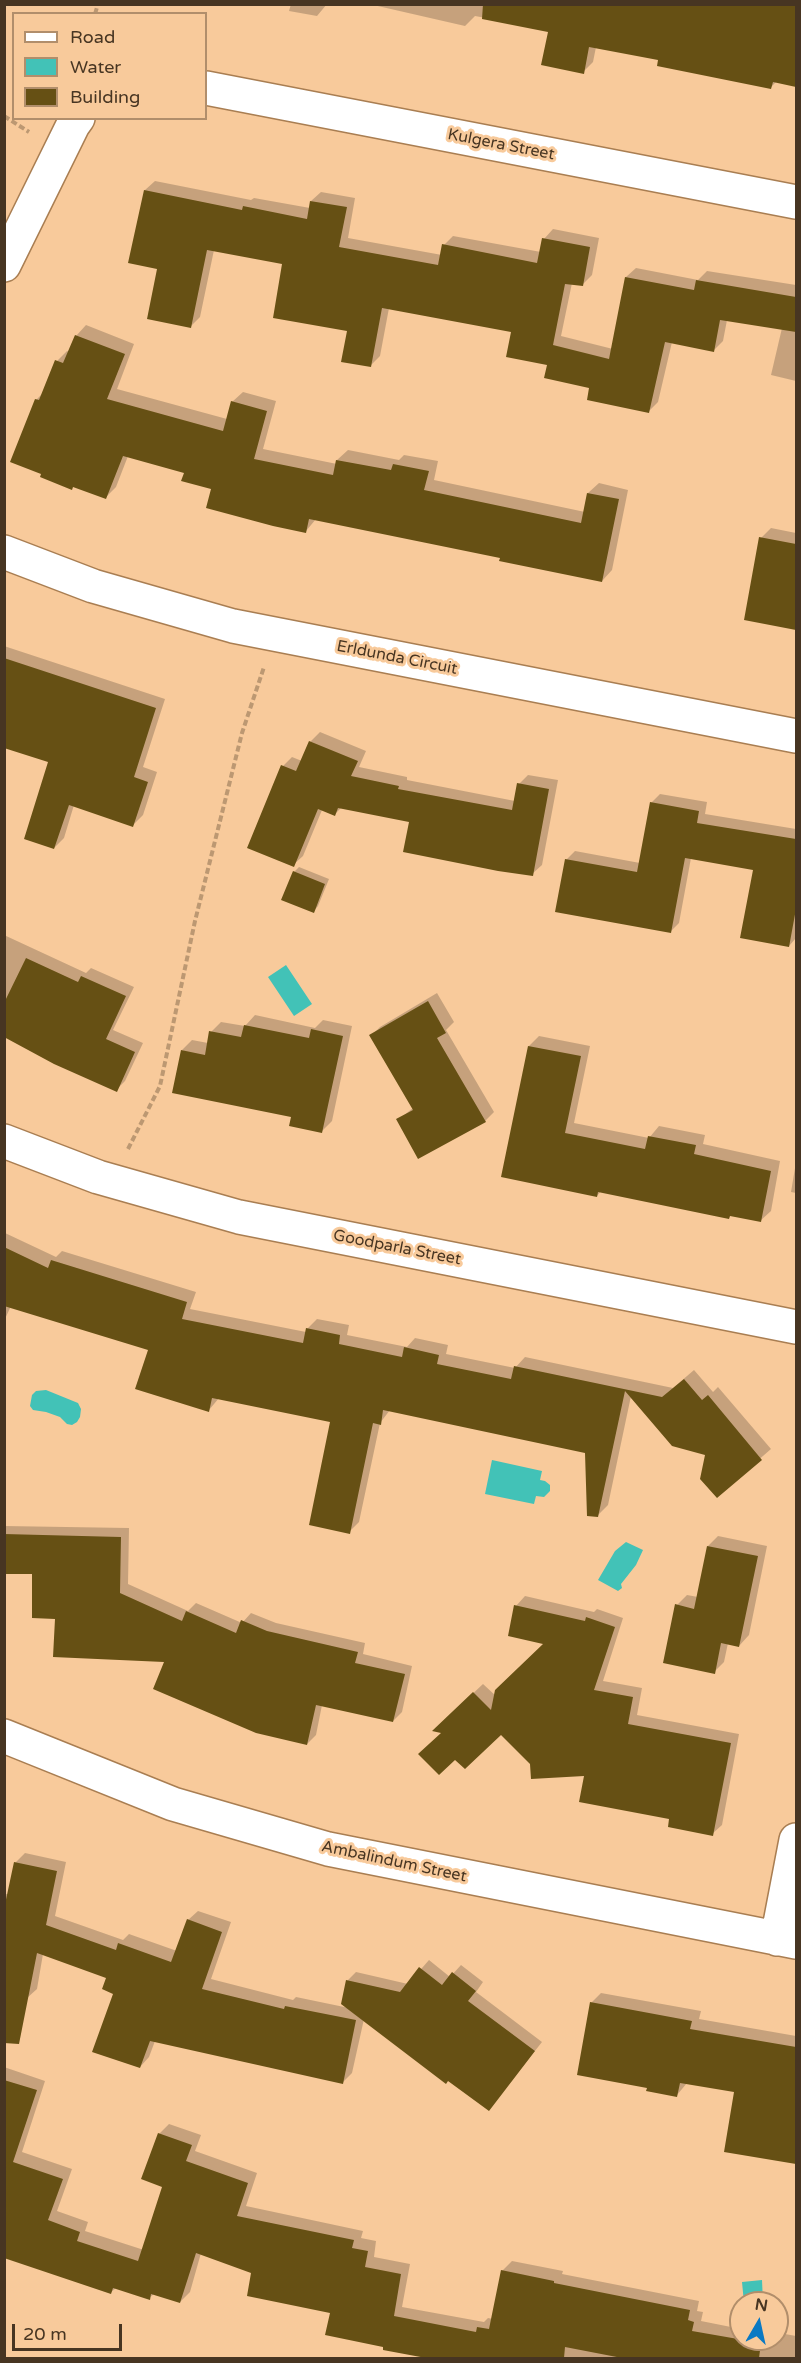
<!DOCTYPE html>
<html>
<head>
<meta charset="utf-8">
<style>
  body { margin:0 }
  #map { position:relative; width:801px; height:2363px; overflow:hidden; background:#f8ca9b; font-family:"Varela Round",sans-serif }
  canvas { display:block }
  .frame { position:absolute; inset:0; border:6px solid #473522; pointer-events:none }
  .legend { position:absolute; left:12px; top:12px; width:195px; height:108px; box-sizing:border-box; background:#f8ca9b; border:2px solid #b18e6b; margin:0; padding:8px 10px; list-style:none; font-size:18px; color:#473522 }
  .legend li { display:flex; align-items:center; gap:12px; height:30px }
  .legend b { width:30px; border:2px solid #b18e6b }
  .north { position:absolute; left:729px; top:2291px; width:60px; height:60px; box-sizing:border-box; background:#f8ca9b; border:2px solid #b18e6b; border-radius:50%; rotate:9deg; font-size:16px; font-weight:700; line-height:24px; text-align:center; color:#473522 }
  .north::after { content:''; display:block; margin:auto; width:21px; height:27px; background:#0a79c3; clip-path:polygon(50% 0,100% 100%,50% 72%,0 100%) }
  .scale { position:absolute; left:12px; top:2324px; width:110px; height:27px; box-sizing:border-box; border:3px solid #473522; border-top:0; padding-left:8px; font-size:18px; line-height:21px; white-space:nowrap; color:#473522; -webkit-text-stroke:4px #f8ca9b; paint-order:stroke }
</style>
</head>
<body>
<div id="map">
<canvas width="801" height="2363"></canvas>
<div class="frame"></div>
<ul class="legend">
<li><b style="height:8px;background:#fff"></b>Road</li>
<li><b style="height:16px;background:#42c2b7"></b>Water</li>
<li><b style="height:16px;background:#665014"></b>Building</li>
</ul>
<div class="north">N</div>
<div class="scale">20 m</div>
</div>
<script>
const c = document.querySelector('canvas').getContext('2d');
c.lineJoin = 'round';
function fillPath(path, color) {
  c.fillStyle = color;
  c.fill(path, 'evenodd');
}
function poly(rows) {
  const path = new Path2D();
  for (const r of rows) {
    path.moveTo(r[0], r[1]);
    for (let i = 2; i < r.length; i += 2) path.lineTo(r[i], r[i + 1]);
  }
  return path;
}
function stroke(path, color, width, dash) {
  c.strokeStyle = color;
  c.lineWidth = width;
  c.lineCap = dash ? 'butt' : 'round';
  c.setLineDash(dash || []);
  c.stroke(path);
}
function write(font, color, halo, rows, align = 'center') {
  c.font = font + ' "Varela Round",sans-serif';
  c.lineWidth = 6;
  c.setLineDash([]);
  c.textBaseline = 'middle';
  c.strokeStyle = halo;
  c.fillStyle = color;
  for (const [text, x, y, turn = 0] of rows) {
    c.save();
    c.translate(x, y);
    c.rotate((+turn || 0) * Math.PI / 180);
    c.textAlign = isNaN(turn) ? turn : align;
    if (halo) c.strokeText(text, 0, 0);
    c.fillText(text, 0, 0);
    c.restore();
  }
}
const water = poly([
  [286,965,312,1004,294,1016,268,977],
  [46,1390,78,1403,81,1409,80,1417,77,1422,72,1425,67,1424,60,1417,46,1412,33,1410,30,1406,32,1395,36,1391],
  [492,1460,542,1471,540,1480,545,1481,550,1485,550,1491,544,1497,536,1496,534,1504,485,1494],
  [626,1542,643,1550,636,1565,621,1584,622,1588,618,1591,598,1580,615,1551],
  [762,2280,763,2303,744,2303,742,2282]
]);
const shadow = poly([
  [291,4,327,4,317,16,289,11],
  [369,4,796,4,796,86,776,82,771,87,660,59,596,47,593,62,583,72,550,30,475,16,465,26],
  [155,181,251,200,254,198,310,208,311,201,321,192,355,198,348,238,442,255,444,245,453,236,541,252,544,239,553,229,599,238,592,275,582,285,572,283,561,336,613,349,626,277,636,268,698,280,707,271,796,285,796,381,771,375,782,328,727,320,723,341,714,350,672,342,658,402,648,412,591,386,549,364,513,331,389,308,380,356,370,366,349,329,284,263,214,250,200,317,191,326,159,268,145,190],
  [86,325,134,344,117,389,227,419,232,402,243,392,276,401,263,449,337,464,337,460,348,450,399,460,404,455,438,461,434,480,585,512,588,493,599,483,628,490,612,570,602,581,501,557,316,519,306,531,213,488,185,472,128,456,116,487,105,498,36,400,44,392,57,361,67,351,69,352,76,336],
  [771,528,796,533,796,625,793,628,761,538],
  [4,646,165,699,143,767,157,772,143,815,133,825,74,805,64,838,54,848,50,761,4,716],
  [320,732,366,751,359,767,407,777,407,780,515,801,519,784,528,775,558,780,542,865,532,874,411,821,342,807,334,815,322,810,303,856,293,865,283,766,292,757,302,761,310,742],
  [660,794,707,802,705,814,796,829,796,938,789,946,755,869,691,858,679,923,670,932,566,860,575,851,640,863,651,803],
  [299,867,329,879,318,906,314,911,294,872],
  [4,935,86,973,91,968,134,987,113,1030,143,1043,125,1081,116,1090,4,1036],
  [437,993,454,1022,446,1030,494,1112,485,1121,398,1120,413,1108,371,1036,380,1027],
  [255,1015,315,1028,323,1020,352,1026,332,1121,322,1131,182,1050,192,1040,208,1043,211,1032,221,1022,245,1026],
  [539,1036,590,1046,574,1123,649,1138,659,1126,705,1135,703,1144,780,1161,771,1211,760,1221,601,1191,597,1196,503,1176,529,1046],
  [796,1162,796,1193,791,1192],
  [5,1233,56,1257,62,1251,196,1292,190,1309,306,1332,307,1329,317,1319,349,1325,347,1335,407,1347,415,1338,448,1345,446,1354,515,1368,525,1357,673,1388,694,1370,713,1392,718,1387,771,1449,717,1496,707,1454,631,1396,608,1505,598,1515,587,1451,390,1410,380,1423,359,1522,349,1532,332,1421,219,1398,209,1410,149,1349,11,1306,4,1321],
  [4,1526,129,1528,128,1584,188,1611,196,1603,242,1623,251,1613,276,1623,365,1643,363,1654,412,1666,402,1712,393,1721,322,1705,316,1735,307,1744,167,1661,56,1617,34,1573,4,1572],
  [718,1536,767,1546,749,1635,739,1646,728,1643,724,1662,714,1672,677,1605,687,1595,698,1597,708,1546],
  [525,1596,594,1612,597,1609,623,1618,603,1681,642,1688,637,1715,739,1734,722,1825,712,1834,671,1818,586,1775,531,1764,501,1732,434,1730,483,1684,496,1696,546,1643,516,1606],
  [25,1853,66,1862,55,1916,123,1940,129,1934,177,1951,188,1920,198,1911,231,1922,211,1979,293,2000,296,1997,349,2008,347,1981,356,1972,408,1984,429,1960,450,1977,461,1965,483,1982,476,1992,542,2042,489,2109,364,2019,352,2073,343,2082,155,2041,149,2057,140,2067,108,1977,43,1954,37,1989,27,1998,4,1994,4,1894,9,1894,15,1863],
  [601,1993,701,2011,699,2019,796,2036,796,2163,726,2151,736,2091,687,2083,677,2095,648,2087,591,2003],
  [4,2067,45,2081,22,2152,72,2169,57,2211,88,2222,85,2231,144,2250,164,2186,159,2134,169,2124,201,2135,195,2151,257,2173,246,2206,363,2231,361,2238,376,2241,374,2257,410,2264,402,2307,484,2322,488,2318,493,2319,502,2271,512,2261,563,2271,562,2274,699,2301,697,2311,703,2312,701,2321,741,2329,741,2339,777,2339,777,2335,782,2336,785,2334,796,2336,796,2358,420,2358,421,2356,253,2272,201,2253,190,2292,180,2302,154,2294,149,2298,116,2288,111,2292,4,2256]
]);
const building = poly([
  [483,4,796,4,796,87,773,82,771,89,657,66,658,60,589,47,584,74,541,65,548,32,482,19],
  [144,190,242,210,243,206,307,219,310,201,347,207,339,247,438,265,442,244,537,263,542,238,590,247,583,286,565,284,553,345,609,359,625,277,694,290,696,280,796,297,796,332,720,320,714,352,665,342,649,413,587,400,589,388,544,378,547,365,506,357,511,332,382,308,371,367,341,362,347,331,273,318,282,264,207,250,191,328,147,319,157,269,128,263],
  [75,335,125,354,107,399,223,431,231,401,267,411,254,459,333,475,336,460,391,470,393,464,429,471,424,490,581,523,587,493,619,499,602,582,499,561,500,558,309,519,306,533,273,526,206,508,211,489,181,481,184,473,123,456,106,499,73,487,72,490,40,477,41,474,10,462,35,399,39,400,55,360,63,363],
  [759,537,796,544,796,630,744,620],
  [4,658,156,708,134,777,148,782,133,827,69,805,54,849,24,839,48,762,4,748],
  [309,741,358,761,351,776,399,786,398,789,512,810,517,783,549,789,533,876,498,871,403,852,409,822,338,808,335,816,318,809,294,867,247,848,281,765,296,771],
  [650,802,699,811,697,823,796,839,796,909,789,947,740,938,753,870,685,858,671,933,555,912,565,859,637,872],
  [293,871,325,884,314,913,281,900],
  [26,958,78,982,81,976,126,996,106,1039,135,1052,117,1092,54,1064,4,1037,4,1003],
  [428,1001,446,1033,437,1038,486,1122,418,1159,396,1119,413,1110,369,1035],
  [244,1025,309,1038,311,1029,343,1036,322,1133,289,1126,291,1117,172,1093,181,1050,205,1055,209,1031,241,1037],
  [528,1046,581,1056,565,1133,645,1149,648,1136,696,1145,694,1154,771,1171,761,1222,730,1216,729,1219,598,1192,597,1197,501,1177],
  [4,1247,48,1268,51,1260,187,1302,182,1319,303,1343,306,1328,340,1335,339,1344,402,1357,404,1347,439,1355,437,1364,511,1379,514,1366,662,1397,684,1379,702,1400,708,1395,762,1460,717,1498,700,1479,705,1455,672,1446,625,1391,598,1517,587,1516,585,1453,383,1410,381,1425,373,1423,350,1534,309,1525,330,1422,212,1398,209,1412,135,1389,148,1350,4,1306],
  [4,1534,121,1537,120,1593,182,1621,186,1611,236,1633,241,1620,267,1631,358,1652,355,1663,405,1674,393,1722,316,1705,307,1745,256,1733,153,1689,164,1662,53,1657,55,1619,32,1618,32,1574,4,1574],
  [707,1546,758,1556,739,1647,721,1643,715,1674,663,1663,675,1604,694,1609],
  [514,1605,585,1621,586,1617,615,1627,594,1690,633,1697,628,1724,731,1743,713,1836,668,1827,669,1819,579,1802,584,1776,531,1779,530,1764,501,1735,465,1769,455,1760,439,1775,418,1754,441,1733,432,1731,473,1692,491,1710,495,1690,543,1644,508,1636],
  [14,1862,57,1871,46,1925,116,1950,118,1943,171,1962,187,1919,222,1932,202,1989,284,2009,285,2006,356,2020,343,2084,150,2041,140,2068,92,2052,113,1994,102,1989,106,1978,37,1953,19,2044,4,2043,4,1909],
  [419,1967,442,1985,452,1972,476,1991,468,2001,535,2051,489,2111,448,2081,446,2084,341,2004,346,1980,400,1992],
  [590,2002,692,2021,690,2029,796,2047,796,2164,724,2152,734,2092,680,2083,677,2097,646,2091,647,2088,577,2075],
  [4,2080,37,2090,13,2162,63,2179,48,2220,80,2232,77,2241,138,2261,162,2187,141,2179,158,2133,192,2145,186,2161,248,2183,237,2216,354,2240,352,2248,368,2251,365,2267,401,2274,394,2316,476,2332,477,2327,489,2329,501,2270,554,2281,554,2283,690,2310,688,2320,694,2322,692,2331,761,2343,759,2358,622,2358,565,2347,564,2358,426,2358,383,2350,383,2347,325,2335,330,2313,247,2296,251,2273,196,2253,180,2303,151,2294,150,2300,113,2288,111,2294,4,2258]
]);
const path = poly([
  [95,14,98,4],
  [4,116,29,132],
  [128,1149,160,1086,195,921,242,733,264,667]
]);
const minor = poly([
  [206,88,796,202],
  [4,265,73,125,78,118],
  [4,552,93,586,233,626,796,736],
  [4,1141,98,1177,239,1217,796,1327],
  [4,1736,173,1804,328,1849,796,1942],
  [777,1939,796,1840]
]);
const streetNames = [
  ["Kulgera Street",501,145,11],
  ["Erldunda Circuit",397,658,11],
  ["Goodparla Street",397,1248,11],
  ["Ambalindum Street",394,1862,12]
];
fillPath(water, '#42c2b7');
fillPath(shadow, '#0003');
fillPath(building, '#665014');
stroke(minor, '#a97e52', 36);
stroke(path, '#bc9872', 4, [6, 3]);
stroke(minor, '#fff', 33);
write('16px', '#473522', '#f8ca9b', streetNames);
</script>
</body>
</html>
